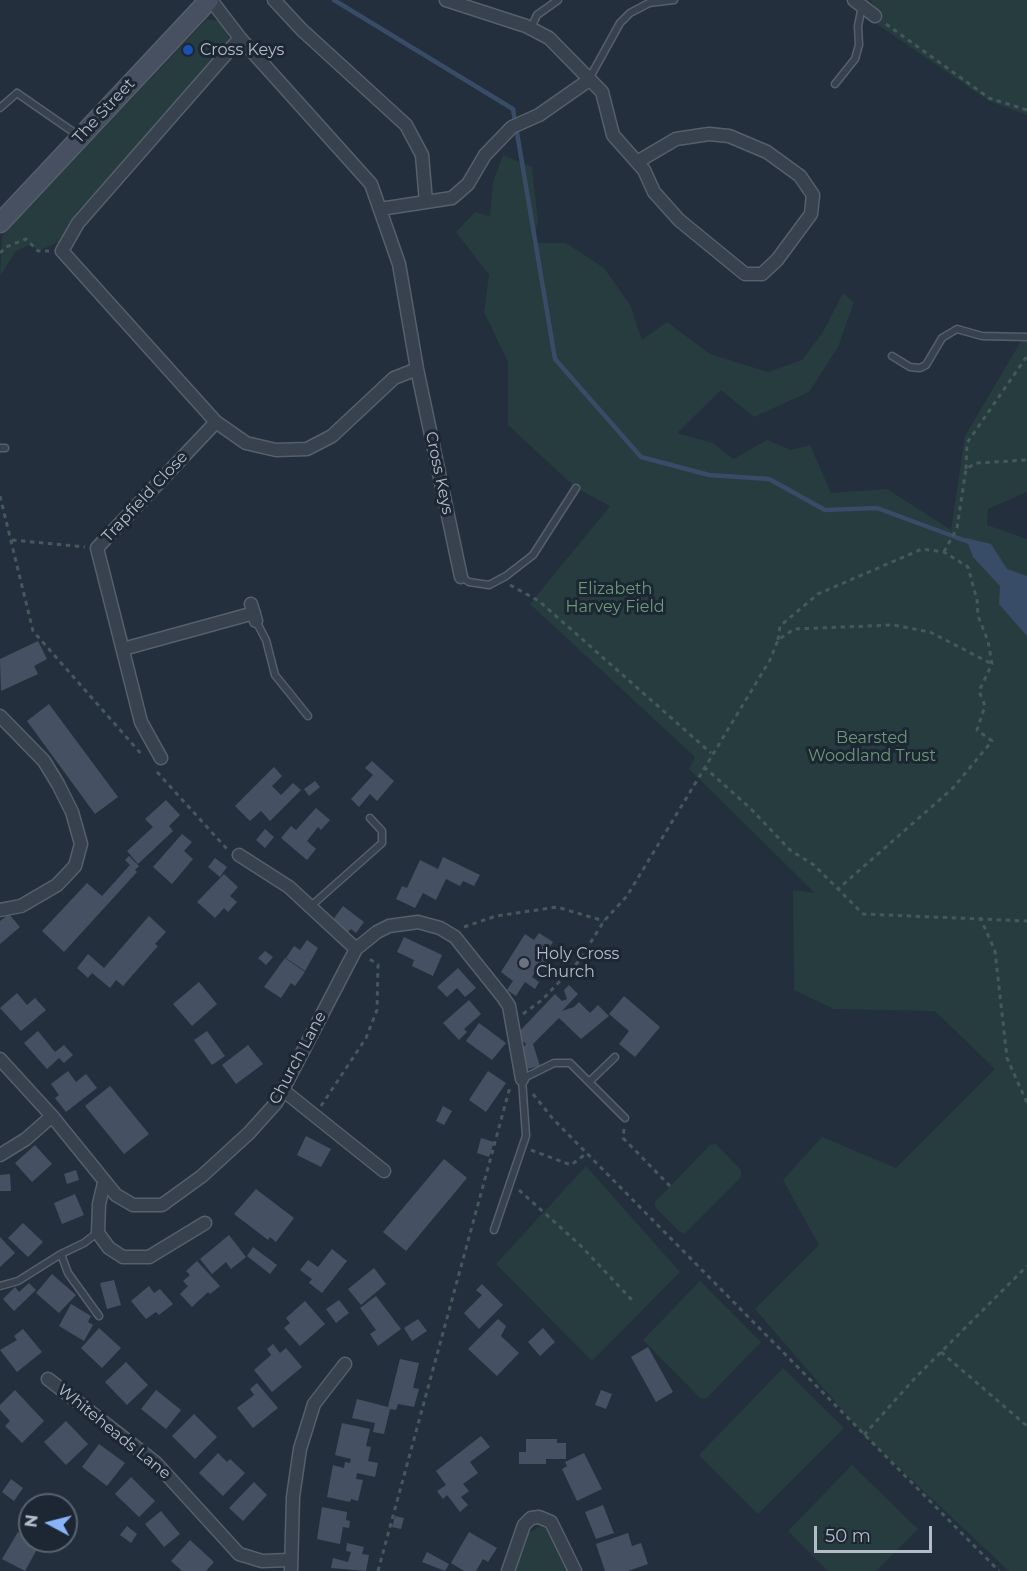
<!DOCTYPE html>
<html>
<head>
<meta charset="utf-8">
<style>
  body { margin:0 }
  #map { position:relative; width:1027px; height:1571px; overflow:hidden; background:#242f3e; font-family:Montserrat,sans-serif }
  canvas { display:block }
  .north { position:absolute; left:18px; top:1493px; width:60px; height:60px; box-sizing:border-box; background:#1d2633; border:2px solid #59626f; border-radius:50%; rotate:277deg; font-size:16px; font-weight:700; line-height:24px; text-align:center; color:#b4bcc9 }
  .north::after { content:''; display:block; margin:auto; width:21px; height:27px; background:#8ab4f8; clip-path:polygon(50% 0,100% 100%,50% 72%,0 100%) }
  .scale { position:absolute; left:814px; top:1526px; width:118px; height:27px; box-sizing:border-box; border:3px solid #b4bcc9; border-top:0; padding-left:8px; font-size:18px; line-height:21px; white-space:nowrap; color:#b4bcc9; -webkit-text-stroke:4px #1d2633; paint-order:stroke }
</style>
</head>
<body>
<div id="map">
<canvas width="1027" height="1571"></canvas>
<div class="north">N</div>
<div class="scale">50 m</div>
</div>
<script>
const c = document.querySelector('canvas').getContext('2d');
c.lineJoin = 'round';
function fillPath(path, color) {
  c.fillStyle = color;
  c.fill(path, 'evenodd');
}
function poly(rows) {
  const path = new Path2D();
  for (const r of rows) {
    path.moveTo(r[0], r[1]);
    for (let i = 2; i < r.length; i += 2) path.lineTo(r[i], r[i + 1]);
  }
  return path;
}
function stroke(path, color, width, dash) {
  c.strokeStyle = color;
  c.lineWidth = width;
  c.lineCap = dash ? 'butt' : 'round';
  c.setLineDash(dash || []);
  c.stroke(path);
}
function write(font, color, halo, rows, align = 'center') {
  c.font = font + ' Montserrat,sans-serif';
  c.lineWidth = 6;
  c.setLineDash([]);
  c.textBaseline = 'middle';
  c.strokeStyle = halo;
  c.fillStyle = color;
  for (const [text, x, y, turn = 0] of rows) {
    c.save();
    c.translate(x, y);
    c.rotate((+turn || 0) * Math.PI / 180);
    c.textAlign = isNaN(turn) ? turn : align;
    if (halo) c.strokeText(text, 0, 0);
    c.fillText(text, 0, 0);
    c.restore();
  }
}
const green = poly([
  [870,0,1027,0,1027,115,989,101,871,20,877,10],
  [207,19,220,21,226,31,230,41,225,51,75,214,59,242,38,251,31,244,16,251,0,276,2,236],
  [503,155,532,167,538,222,532,243,566,243,604,268,630,305,642,340,667,322,710,354,768,372,802,360,823,332,843,293,854,302,838,347,809,392,754,417,721,390,677,433,713,443,733,459,767,440,791,450,810,445,831,493,887,489,951,530,965,436,1027,331,1027,492,988,509,987,525,1027,539,1027,1571,1009,1571,864,1435,755,1309,819,1245,783,1180,822,1137,896,1168,995,1069,935,1011,834,1009,794,990,793,890,815,893,689,769,695,757,530,604,610,506,576,488,508,425,508,362,484,312,489,275,456,232,475,212,490,216,493,182],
  [716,1144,741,1170,741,1177,685,1233,680,1232,655,1207,655,1202,710,1145],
  [586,1166,680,1272,592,1361,496,1264],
  [700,1281,761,1342,707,1398,700,1398,643,1340],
  [783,1368,844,1428,758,1514,699,1455],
  [852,1465,918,1529,876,1571,828,1571,788,1531],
  [541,1526,549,1530,570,1571,513,1571,528,1533]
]);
const water = poly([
  [966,538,991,544,1007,569,1027,576,1027,636,999,604,1000,586,973,557]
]);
const stream = poly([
  [334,0,513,109,555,359,641,457,709,475,769,479,825,510,877,508,969,542]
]);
const building = poly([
  [38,641,47,659,34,666,38,674,1,691,0,659],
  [49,704,118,797,95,814,27,721],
  [372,761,394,781,377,801,370,794,359,807,351,799,373,775,365,768],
  [274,767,282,776,272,786,281,795,293,783,301,790,270,821,261,811,250,821,235,806],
  [315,781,320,787,309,796,304,789],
  [166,800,180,815,169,826,173,831,138,864,127,851,153,827,145,819],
  [316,808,330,820,321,830,318,827,307,841,316,849,307,860,281,838,291,826,296,830],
  [265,829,274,837,265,848,256,840],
  [182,834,192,842,184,851,193,859,172,884,153,867],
  [129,856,139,866,135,870,137,872,64,952,42,931,87,883,102,896,130,865,125,860],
  [443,857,480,875,474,886,463,881,460,886,446,879,436,900,423,893,415,908,396,899,402,886,407,888,420,860,438,869],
  [215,858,227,867,220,877,208,867],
  [224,874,238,887,230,896,237,902,228,912,224,908,215,918,197,902],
  [343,906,364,922,356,933,351,929,347,933,332,921],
  [9,914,20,927,0,944,0,921],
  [149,916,166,932,155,944,158,946,123,986,116,980,110,988,92,973,88,978,77,968,88,954,104,968],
  [539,933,553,942,546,953,554,958,549,965,542,961,532,977,539,982,535,989,525,982,516,996,507,990,513,981,501,972,525,934,534,940],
  [404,937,442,955,433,976,412,966,414,960,397,952],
  [307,940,318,948,305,971,286,958,294,946,300,950],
  [265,951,273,957,266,965,258,958],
  [285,958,305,972,295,986,291,983,281,998,264,987],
  [458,968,476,988,465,997,457,988,447,997,437,987],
  [199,982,217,1004,192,1026,173,1004],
  [569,985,578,994,562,1011,574,1007,579,1002,590,1013,598,1005,609,1016,581,1039,559,1018,533,1044,540,1066,527,1069,521,1050,526,1044,516,1035,555,994,562,1001,567,999,564,990],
  [17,993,27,1005,35,998,46,1010,21,1031,0,1008],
  [624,996,660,1027,635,1057,619,1044,629,1031,609,1014],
  [469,1000,481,1014,464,1029,467,1032,459,1040,443,1023],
  [479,1023,506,1043,492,1060,466,1041],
  [38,1031,55,1052,64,1045,73,1055,64,1063,59,1058,47,1069,24,1043],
  [207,1031,225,1056,212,1065,194,1040],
  [248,1045,263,1064,236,1084,222,1065],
  [68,1071,76,1082,86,1074,97,1088,66,1112,55,1098,59,1095,51,1084],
  [488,1071,506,1083,486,1112,469,1100],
  [110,1086,149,1134,124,1154,85,1106],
  [443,1106,452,1111,444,1125,436,1121],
  [306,1136,331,1149,321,1167,297,1155],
  [481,1138,494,1142,489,1157,477,1153],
  [35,1145,52,1164,32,1182,15,1163],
  [444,1159,467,1178,406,1251,383,1232],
  [76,1170,79,1180,67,1184,64,1174],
  [10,1174,11,1191,0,1191,0,1175],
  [256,1189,294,1218,276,1242,270,1237,268,1240,234,1214],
  [75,1194,84,1215,62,1224,54,1203],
  [23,1223,43,1242,28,1257,8,1238],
  [229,1235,246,1257,231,1269,226,1262,212,1274,200,1259],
  [0,1237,15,1253,0,1267],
  [253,1247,277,1265,270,1274,247,1256],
  [332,1249,347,1261,322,1293,309,1283,312,1279,300,1270,308,1260,318,1267],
  [197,1261,220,1286,210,1294,208,1292,192,1307,180,1294,188,1286,183,1281,190,1275,186,1271],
  [374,1268,386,1284,361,1305,348,1289],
  [52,1274,76,1295,59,1313,36,1293],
  [114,1280,121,1305,107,1309,100,1283],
  [29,1283,36,1290,14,1311,3,1299,15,1287,19,1292],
  [482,1284,503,1305,479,1329,464,1313,482,1295,476,1290],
  [149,1286,154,1293,160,1289,173,1304,159,1315,156,1312,146,1319,131,1301],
  [376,1296,401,1329,378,1346,370,1334,376,1330,360,1308],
  [339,1300,349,1313,336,1323,326,1309],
  [305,1301,325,1324,300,1346,284,1328,290,1323,286,1318],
  [71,1304,91,1316,88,1322,93,1325,84,1341,59,1326],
  [418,1319,427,1331,412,1341,404,1328],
  [498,1319,506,1326,501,1336,519,1353,497,1376,468,1349],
  [99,1328,121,1348,102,1368,81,1348],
  [543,1328,555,1342,540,1356,528,1342],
  [23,1329,42,1352,17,1372,0,1350,17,1340,14,1336],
  [273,1344,280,1353,286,1348,302,1367,272,1392,254,1370,271,1355,267,1349],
  [648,1347,673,1392,656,1402,631,1357],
  [400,1359,419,1363,413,1388,419,1389,414,1407,398,1404,396,1410,390,1409,384,1434,373,1432,375,1423,352,1418,357,1399,388,1407],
  [126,1362,148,1385,127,1405,105,1382],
  [257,1383,278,1408,253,1428,237,1408,254,1395,250,1389],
  [15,1390,44,1421,22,1443,5,1426,10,1421,0,1410,0,1405],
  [156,1390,181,1410,166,1429,141,1409],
  [601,1390,612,1394,606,1409,595,1405],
  [194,1414,217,1437,195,1459,172,1436],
  [66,1421,88,1444,66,1465,44,1442],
  [342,1423,370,1429,366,1446,371,1447,368,1461,378,1463,375,1477,357,1473,356,1479,363,1480,358,1501,351,1499,350,1502,327,1497,333,1465,344,1468,345,1462,350,1463,351,1459,335,1455],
  [481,1436,490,1447,470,1462,478,1473,463,1484,469,1491,461,1497,468,1505,460,1512,447,1495,443,1499,437,1491,446,1485,436,1471],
  [526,1439,557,1439,557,1443,566,1443,566,1459,546,1459,546,1464,519,1464,519,1452,526,1452],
  [99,1444,125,1463,107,1486,82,1467],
  [218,1453,227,1462,230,1459,245,1473,223,1496,199,1473],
  [584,1453,602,1489,577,1501,562,1469,567,1466,565,1462],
  [131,1477,155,1501,139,1517,115,1494],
  [11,1479,23,1488,14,1501,2,1492],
  [254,1482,267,1495,243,1521,229,1508],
  [603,1505,614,1533,596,1539,585,1512],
  [322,1507,347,1512,346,1520,350,1521,349,1528,343,1527,340,1544,317,1539],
  [161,1511,180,1534,164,1547,145,1524],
  [395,1516,404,1518,401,1529,392,1527],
  [30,1525,30,1541,52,1541,48,1549,40,1544,25,1571,2,1559,18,1532,24,1535],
  [127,1526,137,1534,131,1543,120,1535],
  [469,1532,497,1548,488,1562,483,1559,476,1571,464,1571,451,1563],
  [628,1533,632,1546,641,1543,648,1564,628,1571,605,1571,596,1544],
  [190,1540,214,1562,206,1571,182,1571,171,1561],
  [347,1543,364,1547,362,1554,369,1555,366,1571,331,1568,333,1558,348,1562,351,1552,346,1551],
  [427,1552,449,1564,445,1571,422,1562]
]);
const path = poly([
  [886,24,989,98,1027,110],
  [0,253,6,247,26,239,38,251,49,251],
  [966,469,967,443,1027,356],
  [0,496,33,631,143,756],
  [12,540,85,547],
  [944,552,957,528,966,469,976,463,1027,460],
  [510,585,539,601,711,753],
  [778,640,780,626,818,594,922,549,944,552,968,567,977,600,978,616,988,641,992,664,979,691,985,706,977,730,992,741,953,788,838,889],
  [704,767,750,808,790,850,814,865,863,914,1027,921],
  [157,772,227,849],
  [980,917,995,951,1007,1058,1027,1103],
  [464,927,496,916,557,907,604,921],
  [523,1014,542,1000,579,961,604,921,627,896,770,660,778,640,794,629,893,625,930,632,992,664],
  [533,1094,553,1119,999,1571],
  [321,1106,366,1038,377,1010,378,965,367,957],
  [624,1129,623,1138,670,1186],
  [531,1150,571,1165,587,1153],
  [519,1190,580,1245,632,1300],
  [941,1352,1027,1426],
  [864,1435,915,1378,1027,1266],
  [378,1571,510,1087]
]);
const lane = poly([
  [531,28,537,15,558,0],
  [589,79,620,23,630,13,649,3,674,0],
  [835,84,855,59,859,45,858,26,862,6],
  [0,108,17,93,79,136],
  [892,356,910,367,920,368,926,365,942,338,957,329,982,336,1027,337],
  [0,448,5,448],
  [461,577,469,582,489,585,506,576,533,555,576,488],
  [256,621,266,640,275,675,308,716],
  [311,906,382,843,382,831,370,818],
  [590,1081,615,1057],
  [494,1230,526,1136,522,1079,554,1063,570,1063,625,1118],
  [97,1233,84,1243,61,1254,68,1273,99,1316],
  [0,1286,18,1281,61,1254]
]);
const street = poly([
  [211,0,240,38,371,184,399,264,417,369,461,577],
  [274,0,302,30,406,125,422,155,426,202],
  [446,0,526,26,549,38,602,92,613,135,644,170,654,192,679,220,745,274,762,274,777,260,811,214,813,195,800,176,767,152,729,136,709,134,676,139,637,162],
  [854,0,875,16],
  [240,38,78,223,62,251,216,422,246,443,276,450,307,449,332,436,394,378,417,369],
  [380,209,452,198,468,184,485,155,512,127,539,115,589,80],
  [251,604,256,621],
  [123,649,254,613],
  [0,716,44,761,58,784,72,812,81,844,75,866,57,885,21,906,0,910],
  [161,758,141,722,97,548,216,422],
  [239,855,289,887,356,949],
  [0,1059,52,1116,116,1195,133,1205,162,1205,202,1176,249,1133,276,1103,356,949,377,932,389,926,418,922,440,928,455,937,503,997,509,1006,522,1079],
  [284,1091,384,1171],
  [0,1155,26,1139,52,1116],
  [104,1183,99,1204,98,1233,109,1248,123,1257,149,1257,205,1223],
  [48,1379,156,1463,239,1554,262,1561,290,1560],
  [291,1571,293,1497,300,1449,314,1404,345,1364],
  [508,1571,524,1525,531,1518,539,1517,551,1522,575,1571]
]);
const secondary = poly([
  [0,223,209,0]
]);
const markers = [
  [188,50,6,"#1a4fb4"],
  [524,963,6,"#6b7280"]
];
const poiNames = [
  ["Cross Keys",200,50],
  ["Holy Cross",536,954],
  ["Church",536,972]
];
const streetNames = [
  ["The Street",104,111,-47],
  ["Cross Keys",439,473,78],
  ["Trapfield Close",145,497,-47],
  ["Church Lane",298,1058,-62],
  ["Whiteheads Lane",114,1432,39]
];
const parkNames = [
  ["Elizabeth",615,589],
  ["Harvey Field",615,607],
  ["Bearsted",872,738],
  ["Woodland Trust",872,756]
];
fillPath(green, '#263c3f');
fillPath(water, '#394c67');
stroke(stream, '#394c67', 4.5);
fillPath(building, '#455162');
stroke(lane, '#565f6c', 9);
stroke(street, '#565f6c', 15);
stroke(secondary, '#565f6c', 21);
stroke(path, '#44595c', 3, [4.5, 4.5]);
stroke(lane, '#38414e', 6);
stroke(street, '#38414e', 12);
stroke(secondary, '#465061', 18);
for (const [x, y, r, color] of markers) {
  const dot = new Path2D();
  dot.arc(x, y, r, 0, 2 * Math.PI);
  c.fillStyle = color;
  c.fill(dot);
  stroke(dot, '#1d2633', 2);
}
write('16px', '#b4bcc9', '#1d2633', poiNames, 'left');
write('16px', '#b4bcc9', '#1d2633', streetNames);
write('16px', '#6b9a76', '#1d2633', parkNames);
</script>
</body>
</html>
